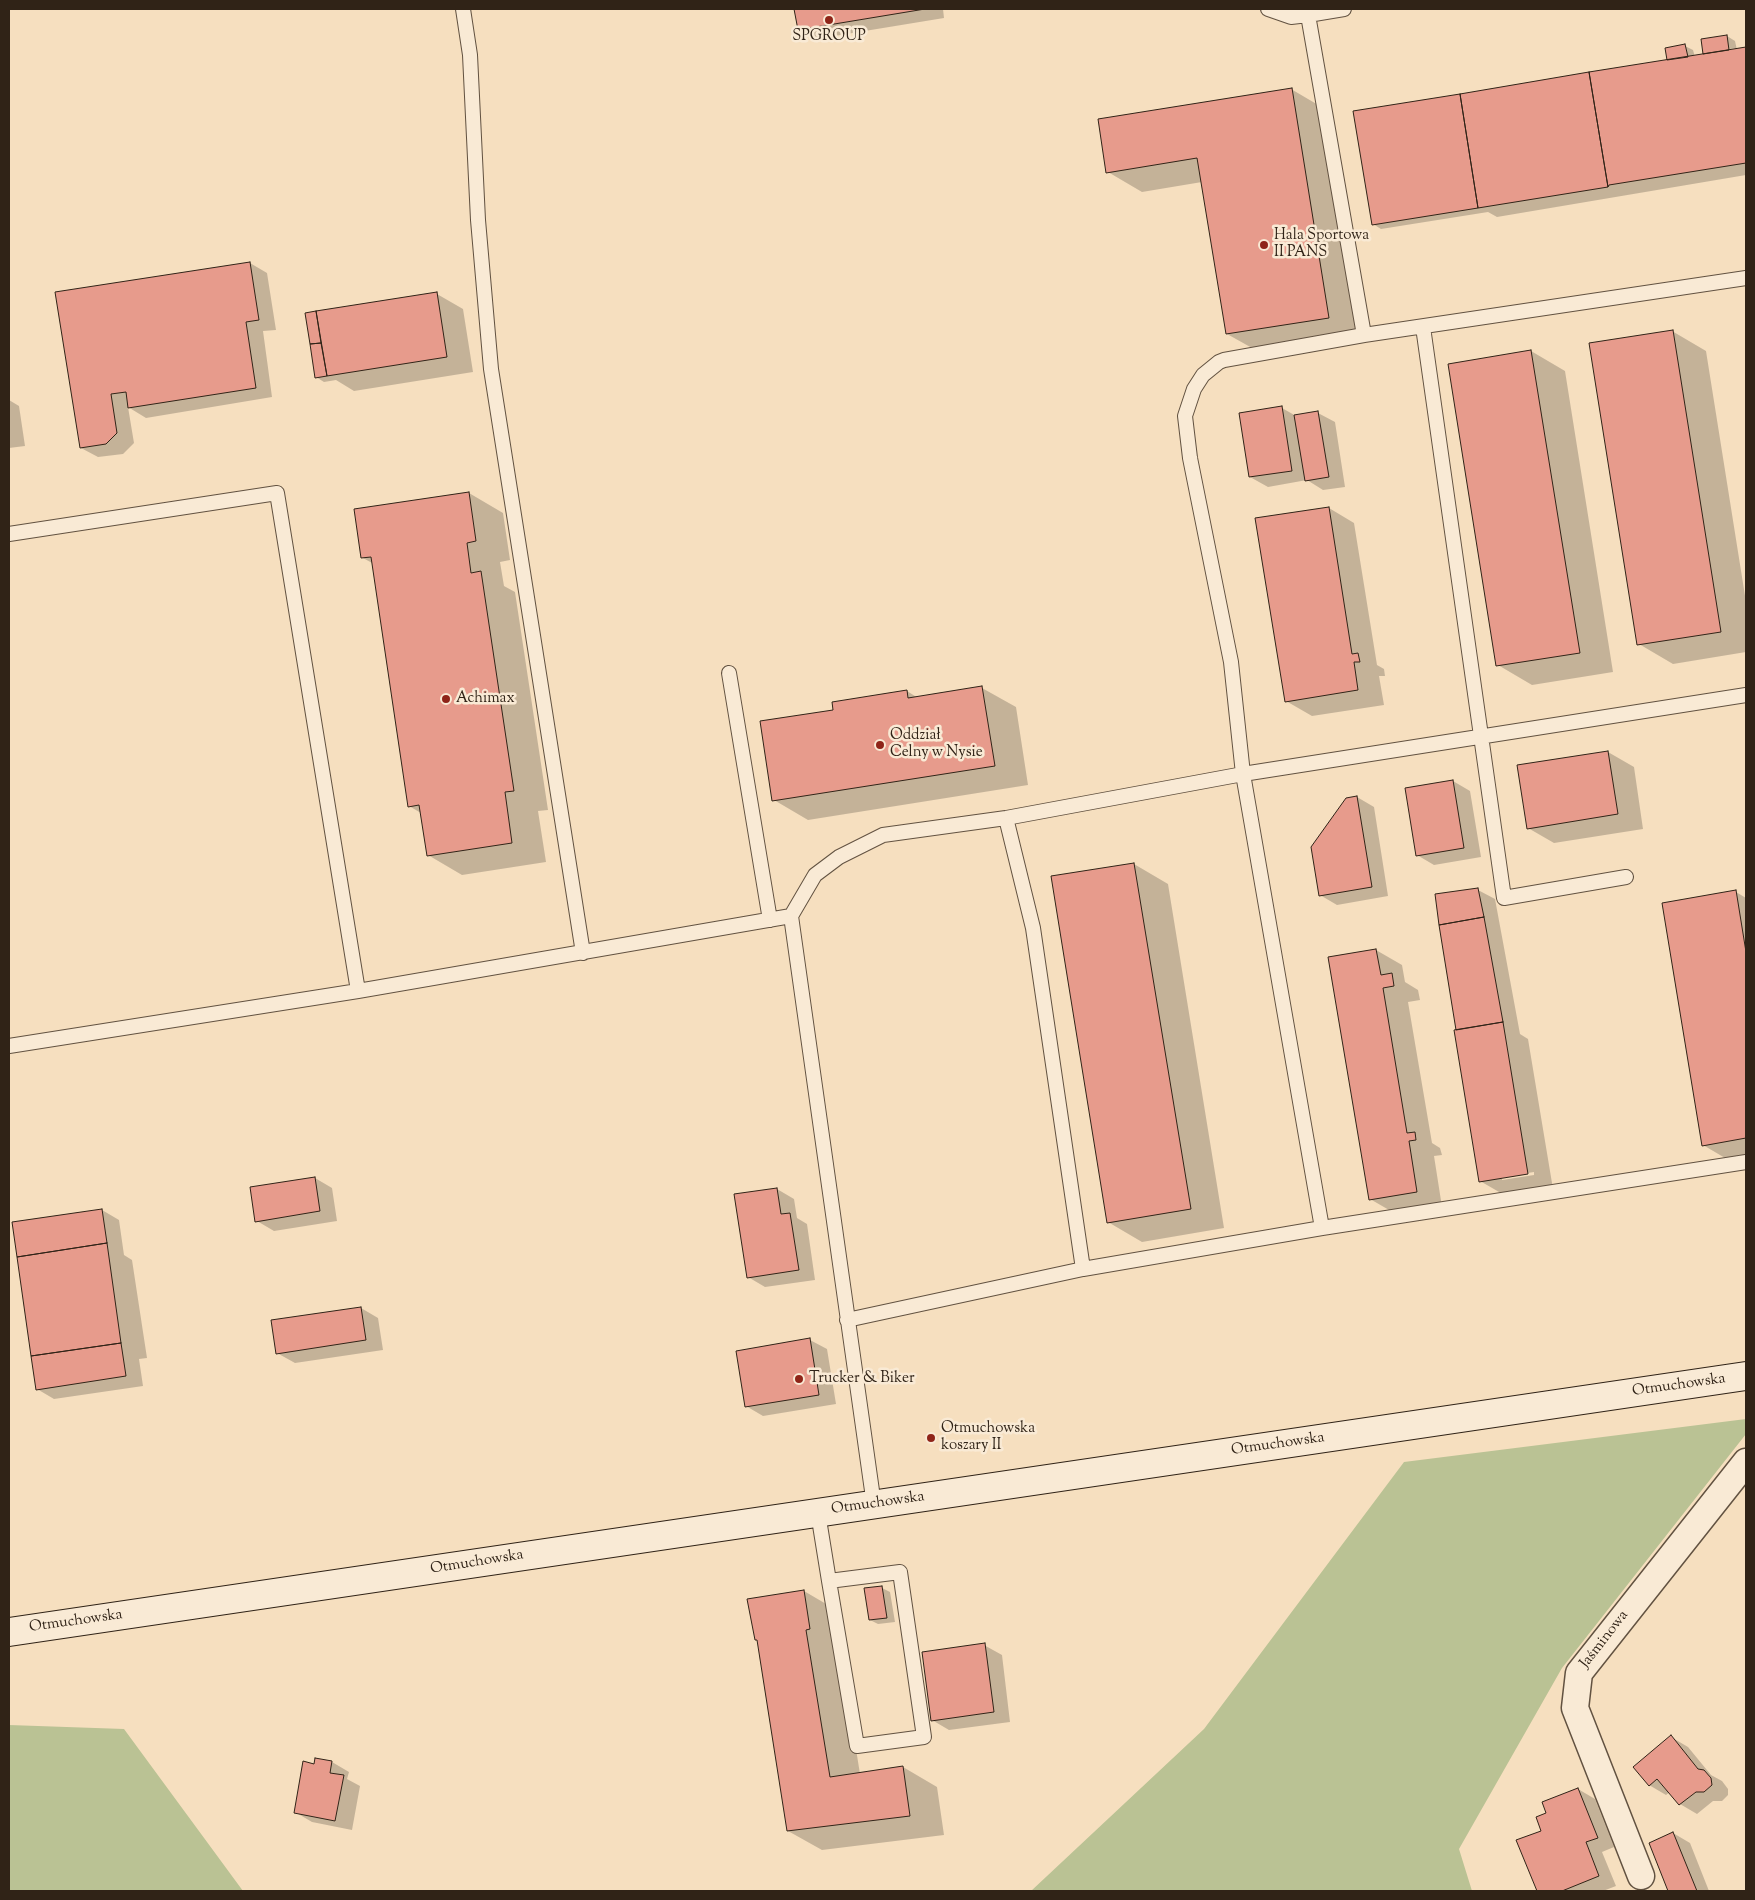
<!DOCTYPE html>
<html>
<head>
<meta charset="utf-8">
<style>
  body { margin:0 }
  #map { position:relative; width:1755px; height:1900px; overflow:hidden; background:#f6dfbf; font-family:"Sorts Mill Goudy",serif }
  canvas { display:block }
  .frame { position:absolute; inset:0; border:10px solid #302317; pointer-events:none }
</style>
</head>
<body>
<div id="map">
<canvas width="1755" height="1900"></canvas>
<div class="frame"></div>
</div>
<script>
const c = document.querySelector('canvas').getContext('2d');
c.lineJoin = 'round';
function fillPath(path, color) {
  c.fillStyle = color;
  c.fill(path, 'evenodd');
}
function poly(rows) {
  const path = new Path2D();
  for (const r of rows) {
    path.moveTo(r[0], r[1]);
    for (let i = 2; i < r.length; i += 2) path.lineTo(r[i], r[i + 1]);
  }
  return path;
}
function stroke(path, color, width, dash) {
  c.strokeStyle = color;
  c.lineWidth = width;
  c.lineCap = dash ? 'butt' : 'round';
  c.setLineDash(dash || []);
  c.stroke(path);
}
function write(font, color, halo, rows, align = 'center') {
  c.font = font + ' "Sorts Mill Goudy",serif';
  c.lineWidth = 5;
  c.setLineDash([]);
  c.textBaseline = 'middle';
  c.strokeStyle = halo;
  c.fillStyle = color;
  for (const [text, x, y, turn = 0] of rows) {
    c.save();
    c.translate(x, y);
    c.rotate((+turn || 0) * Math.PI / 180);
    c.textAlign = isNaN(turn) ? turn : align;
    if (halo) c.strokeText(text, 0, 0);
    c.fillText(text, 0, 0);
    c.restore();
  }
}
const green = poly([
  [1746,1419,1746,1434,1562,1668,1459,1849,1472,1891,1031,1891,1204,1729,1404,1462],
  [9,1725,124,1729,243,1891,9,1891]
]);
const shadow = poly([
  [796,9,943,9,944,18,816,39,799,29],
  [1727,36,1735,41,1737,50,1746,49,1746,175,1497,217,1488,212,1381,229,1373,224,1671,61,1685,46,1693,50,1695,57,1705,55],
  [1735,48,1736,50,1710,52],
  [1291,89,1325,109,1363,337,1261,353,1227,334,1202,182,1142,192,1108,172],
  [250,263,267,273,276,330,263,331,272,397,146,418,128,407,134,443,123,454,98,457,81,448,57,293],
  [437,294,463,309,473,372,354,391,336,380,324,382,316,377,306,314],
  [1672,331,1706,351,1746,602,1746,652,1673,664,1639,644],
  [1531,351,1565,371,1613,672,1532,685,1498,665,1450,365],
  [9,400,19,406,25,446,9,448],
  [1282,408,1296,416,1318,413,1335,422,1345,487,1323,490,1307,480,1268,487,1250,477],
  [469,493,503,513,510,560,500,562,504,586,515,592,548,810,538,811,546,862,462,875,428,855,421,813,409,806,374,564,363,558],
  [1329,508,1354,523,1377,665,1384,669,1385,676,1379,676,1384,705,1312,716,1286,701],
  [982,688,1016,707,1028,785,808,820,774,800,834,711,907,691,918,698],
  [1608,752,1634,767,1643,829,1554,843,1528,828],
  [1453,781,1470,791,1481,857,1434,865,1417,855],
  [1357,797,1374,807,1388,896,1337,905,1320,895],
  [1134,864,1168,884,1224,1228,1142,1242,1108,1222],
  [1478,890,1495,899,1520,1034,1528,1039,1553,1189,1506,1196,1480,1181,1458,1031],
  [1534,1172,1534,1175,1502,1180,1502,1177],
  [1736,892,1746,898,1746,1163,1737,1165,1703,1145],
  [1376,950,1402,965,1405,982,1418,990,1420,1000,1408,1002,1432,1143,1440,1148,1442,1155,1434,1156,1442,1207,1396,1214,1370,1199],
  [315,1178,332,1188,337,1221,274,1231,257,1221],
  [777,1189,794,1199,797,1218,807,1224,815,1280,765,1287,748,1277],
  [102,1210,119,1220,124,1255,132,1260,147,1358,139,1359,143,1386,54,1399,37,1389],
  [361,1308,378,1318,383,1350,295,1363,277,1353],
  [810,1340,827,1349,836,1404,763,1416,746,1406],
  [882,1588,890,1592,895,1622,878,1624,870,1620],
  [804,1591,838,1611,840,1649,860,1774,903,1767,937,1787,944,1835,822,1850,788,1831,758,1641,756,1639],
  [984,1645,1002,1655,1010,1722,949,1730,932,1720],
  [1671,1737,1688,1747,1711,1775,1722,1781,1728,1789,1728,1795,1722,1801,1713,1801,1697,1814,1680,1804,1670,1792,1666,1795,1649,1785],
  [332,1762,349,1772,347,1779,360,1786,352,1830,312,1822,295,1812,315,1765],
  [1578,1789,1595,1799,1614,1847,1602,1852,1616,1886,1603,1891,1538,1891,1518,1841,1543,1832,1548,1814],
  [1673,1833,1690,1843,1709,1891,1669,1891,1651,1844]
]);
const building = poly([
  [794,9,925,9,798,30,794,9],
  [1727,35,1729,50,1703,54,1701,39,1727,35],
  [1685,44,1688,57,1667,60,1665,48,1685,44],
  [1746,47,1746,163,1609,185,1608,187,1589,72,1746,47],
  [1589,72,1608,187,1478,208,1460,94,1589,72],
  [1292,88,1329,318,1226,334,1197,158,1106,173,1098,119,1292,88],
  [1460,94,1478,208,1372,225,1353,111,1460,94],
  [250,262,259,320,246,322,256,388,128,408,126,392,111,394,117,433,106,444,80,448,55,292,250,262],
  [437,292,447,357,327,376,316,311,437,292],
  [316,311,321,343,310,344,305,313,316,311],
  [1673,330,1721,632,1637,645,1589,343,1673,330],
  [321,343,327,376,315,378,310,344,321,343],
  [1531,350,1580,653,1496,666,1448,364,1531,350],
  [1282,406,1292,471,1249,477,1239,413,1282,406],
  [1318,411,1329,477,1305,481,1294,415,1318,411],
  [469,492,476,541,467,543,471,573,481,571,514,791,505,792,512,843,427,856,419,805,408,807,371,557,361,558,354,509,469,492],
  [1329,507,1352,654,1358,653,1360,662,1354,662,1358,690,1285,702,1255,518,1329,507],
  [982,686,995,766,772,801,760,721,833,710,832,702,907,690,908,698,982,686],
  [1608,751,1618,814,1527,829,1517,765,1608,751],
  [1453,780,1464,848,1416,856,1405,788,1453,780],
  [1357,796,1372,887,1319,896,1311,847,1346,798,1357,796],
  [1134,863,1191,1209,1107,1223,1051,876,1134,863],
  [1478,888,1484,917,1439,925,1435,894,1478,888],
  [1736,890,1746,952,1746,1138,1702,1146,1662,903,1736,890],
  [1484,917,1503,1022,1456,1030,1439,925,1484,917],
  [1376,949,1381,975,1392,973,1394,986,1383,988,1407,1133,1415,1132,1416,1140,1409,1141,1417,1192,1369,1200,1328,957,1376,949],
  [1503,1022,1528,1174,1479,1182,1454,1030,1503,1022],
  [315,1177,320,1211,255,1222,250,1187,315,1177],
  [777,1188,781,1214,790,1213,799,1270,747,1278,734,1194,777,1188],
  [102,1209,107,1243,17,1257,12,1222,102,1209],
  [107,1243,121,1343,31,1356,17,1257,107,1243],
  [361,1307,366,1340,276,1354,271,1320,361,1307],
  [810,1338,819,1395,745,1407,736,1351,810,1338],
  [121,1343,126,1376,36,1390,31,1356,121,1343],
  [882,1586,887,1618,869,1620,864,1588,882,1586],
  [804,1590,810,1629,806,1630,830,1777,903,1766,910,1816,787,1831,757,1640,755,1640,747,1599,804,1590],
  [985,1643,994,1712,931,1721,922,1652,985,1643],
  [1671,1735,1698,1769,1704,1770,1711,1778,1712,1785,1704,1792,1696,1792,1679,1805,1657,1779,1649,1786,1633,1767,1671,1735],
  [315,1758,332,1761,330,1773,344,1775,335,1821,294,1813,303,1761,314,1764,315,1758],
  [1578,1788,1598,1838,1586,1842,1599,1876,1562,1891,1537,1891,1516,1840,1541,1831,1536,1817,1546,1813,1542,1802,1578,1788],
  [1673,1832,1697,1891,1668,1891,1649,1843,1673,1832]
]);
const service = poly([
  [463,9,470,55,478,220,491,369,583,953],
  [1268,9,1291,17,1308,15],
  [1344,9,1308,15,1364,335],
  [1423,327,1504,898,1626,877],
  [9,534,277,493,358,991],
  [729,673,770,920],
  [1006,818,1033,928,1083,1269],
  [791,916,874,1505],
  [9,1046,358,991,791,916,815,875,839,857,883,835,1006,818,1243,774,1231,662,1190,458,1185,416,1194,389,1203,375,1219,362,1224,360,1364,335,1746,278],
  [1322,1228,1243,774,1746,695],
  [847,1320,1083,1269,1322,1228,1746,1162],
  [818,1513,829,1581,857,1746,924,1737,900,1572,829,1581]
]);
const minor = poly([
  [1641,1876,1575,1708,1579,1673,1746,1462]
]);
const secondary = poly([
  [9,1632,1746,1376]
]);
const markers = [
  [829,20,5,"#8f2418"],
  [1264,245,5,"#8f2418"],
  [446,699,5,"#8f2418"],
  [880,745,5,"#8f2418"],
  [799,1379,5,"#8f2418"],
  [931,1438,5,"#8f2418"]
];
const poiNames = [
  ["SPGROUP",829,37,"center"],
  ["Hala Sportowa",1274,236],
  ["II PANS",1274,253],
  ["Achimax",456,699],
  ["Oddział",890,736],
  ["Celny w Nysie",890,753],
  ["Trucker & Biker",809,1379],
  ["Otmuchowska",941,1429],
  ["koszary II",941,1446]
];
const streetNames = [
  ["Otmuchowska",1679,1386,-8],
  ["Otmuchowska",1278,1445,-8],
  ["Otmuchowska",878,1504,-8],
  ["Otmuchowska",477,1563,-9],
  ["Otmuchowska",76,1622,-8],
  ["Jaśminowa",1605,1640,-52]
];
fillPath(green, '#bac294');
fillPath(shadow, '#0003');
fillPath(building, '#e79b8c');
stroke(building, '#302317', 1);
stroke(service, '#625241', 16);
stroke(minor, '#625241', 29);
stroke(secondary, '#302317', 30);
stroke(service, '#f9ead5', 14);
stroke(minor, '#f9ead5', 26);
stroke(secondary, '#f9ead5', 28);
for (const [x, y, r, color] of markers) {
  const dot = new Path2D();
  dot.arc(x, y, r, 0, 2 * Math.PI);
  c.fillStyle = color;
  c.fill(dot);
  stroke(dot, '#f9ead5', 2);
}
write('15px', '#302317', '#f9ead5', poiNames, 'left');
write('15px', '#302317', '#f9ead5', streetNames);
</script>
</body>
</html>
